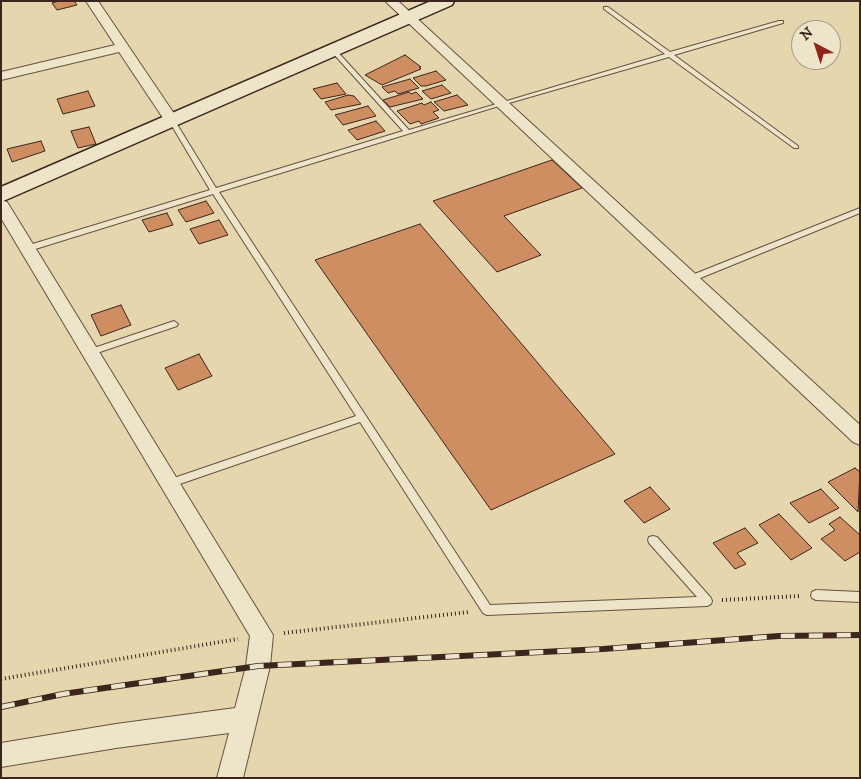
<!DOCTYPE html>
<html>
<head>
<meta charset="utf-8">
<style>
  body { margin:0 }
  #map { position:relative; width:861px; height:779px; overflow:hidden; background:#e5d6ae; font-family:"IM FELL DW Pica",serif }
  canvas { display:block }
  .frame { position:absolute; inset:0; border:2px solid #3b251d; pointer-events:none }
  .north { position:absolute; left:791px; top:20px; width:50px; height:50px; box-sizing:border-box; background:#eee4ca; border:1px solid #a69885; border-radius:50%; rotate:320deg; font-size:14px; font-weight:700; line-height:20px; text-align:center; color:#3b251d }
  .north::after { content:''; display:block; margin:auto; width:18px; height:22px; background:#8f2418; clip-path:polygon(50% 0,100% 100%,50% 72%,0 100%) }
</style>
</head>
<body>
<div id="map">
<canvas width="861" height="779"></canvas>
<div class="frame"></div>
<div class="north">N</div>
</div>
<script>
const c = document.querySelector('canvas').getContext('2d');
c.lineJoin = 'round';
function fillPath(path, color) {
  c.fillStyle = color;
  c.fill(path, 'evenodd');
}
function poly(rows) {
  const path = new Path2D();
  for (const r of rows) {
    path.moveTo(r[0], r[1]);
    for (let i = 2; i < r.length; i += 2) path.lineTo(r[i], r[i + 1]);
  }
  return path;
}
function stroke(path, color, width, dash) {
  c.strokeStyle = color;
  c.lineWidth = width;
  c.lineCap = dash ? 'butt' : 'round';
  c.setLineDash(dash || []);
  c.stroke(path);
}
const building = poly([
  [59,1,74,1,77,5,57,10,52,3,59,1],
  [405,55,421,67,419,67,421,69,382,85,365,75,405,55],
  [436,71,446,80,426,86,421,86,413,78,436,71],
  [410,79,419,88,398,94,395,91,388,93,382,87,410,79],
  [337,83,346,94,321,99,313,89,337,83],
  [442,85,451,93,431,99,422,91,442,85],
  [88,91,95,106,63,114,57,99,88,91],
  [409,92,411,94,416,92,423,99,390,107,383,100,409,92],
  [348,95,354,96,361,104,331,110,325,102,348,95],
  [457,95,468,105,444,111,434,102,457,95],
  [431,102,439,110,433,112,439,118,421,124,419,121,410,124,397,111,422,103,424,105,431,102],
  [368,106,376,116,343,125,335,115,368,106],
  [376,121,385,131,357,140,348,130,376,121],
  [89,127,96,144,78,148,71,131,89,127],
  [41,141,45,151,12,162,7,149,41,141],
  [552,160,582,188,504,216,541,255,497,272,433,201,552,160],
  [206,201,214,213,186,222,178,210,206,201],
  [167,213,173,225,149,232,142,220,167,213],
  [219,220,228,235,199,244,190,229,219,220],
  [420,224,615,454,491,510,315,260,420,224],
  [121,305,131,325,101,336,91,315,121,305],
  [199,354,212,376,178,390,165,368,199,354],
  [855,468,860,472,858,512,828,482,855,468],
  [650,487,670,509,644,523,624,501,650,487],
  [821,489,839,508,809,523,790,503,821,489],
  [779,514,812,548,791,560,759,525,779,514],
  [840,517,860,535,860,552,845,561,821,539,835,530,829,524,840,517],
  [745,528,758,543,737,553,746,564,735,569,713,543,745,528]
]);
const path = poly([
  [722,600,801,596],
  [284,633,469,612],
  [1,679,238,639]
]);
const lane = poly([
  [604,7,608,7,670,52,779,21,783,21,783,23,674,55,798,146,798,148,794,148,669,57,502,105,219,192,490,605,697,597,649,543,648,540,649,537,653,536,657,537,711,598,712,601,711,604,707,606,487,615,483,613,360,422,171,487,168,486,166,483,168,480,356,416,213,194,32,250,26,250,25,248,26,246,210,190,169,121,170,120,172,119,175,121,216,188,403,131,331,51,331,49,335,49,409,130,665,54,604,9,604,7],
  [860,208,860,213,693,281,687,281,686,279,687,277,860,208],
  [174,321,178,324,177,326,91,355,87,352,88,350,174,321],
  [816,590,860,592,860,602,816,600,812,598,811,595,812,592,816,590]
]);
const street = poly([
  [86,1,98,1,179,121,177,124,167,124,119,52,1,80,1,72,115,45,86,1],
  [385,1,398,1,860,425,860,445,853,442,385,1],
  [1,200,7,202,9,205,273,635,270,666,243,778,217,778,229,733,116,748,1,767,1,743,116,724,235,708,246,666,250,636,1,218,1,200]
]);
const secondary = poly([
  [431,1,454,1,452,5,1,202,1,187,431,1]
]);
const rail = poly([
  [1,707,63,694,258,666,603,649,779,636,860,635]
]);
fillPath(building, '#cf8e61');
stroke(building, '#3b251d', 1);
stroke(lane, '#665141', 2);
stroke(street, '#665141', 2);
stroke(secondary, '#3b251d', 3);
stroke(path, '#3b251d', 4, [1, 3]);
fillPath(lane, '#eee4ca');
fillPath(street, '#eee4ca');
fillPath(secondary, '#eee4ca');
stroke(rail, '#3b251d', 6);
stroke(rail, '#eee4ca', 4.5, [14]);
</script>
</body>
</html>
